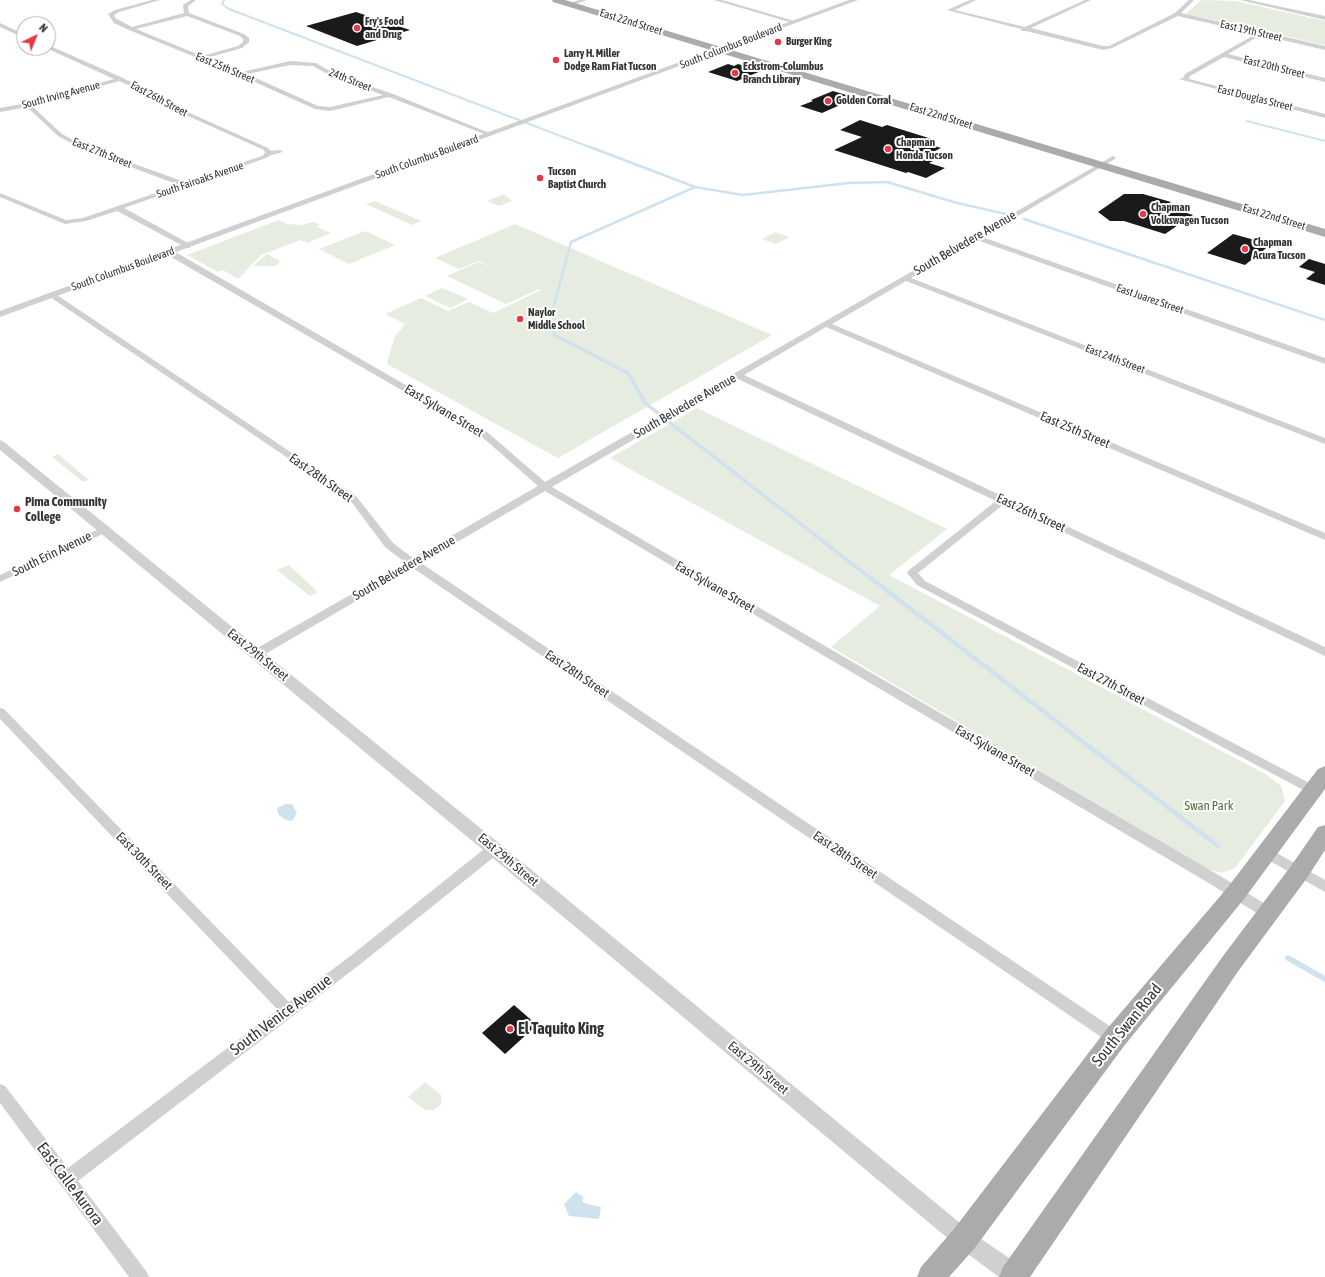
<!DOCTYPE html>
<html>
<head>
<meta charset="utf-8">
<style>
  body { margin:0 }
  #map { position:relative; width:1325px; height:1277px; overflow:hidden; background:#fff; font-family:"Asap Condensed",sans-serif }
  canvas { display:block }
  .north { position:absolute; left:16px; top:16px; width:40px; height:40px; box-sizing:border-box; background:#fff; border:1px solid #adadad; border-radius:50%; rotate:43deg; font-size:11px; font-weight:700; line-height:16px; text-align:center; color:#333 }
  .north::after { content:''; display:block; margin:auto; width:14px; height:18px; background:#e63946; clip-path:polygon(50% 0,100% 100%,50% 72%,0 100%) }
</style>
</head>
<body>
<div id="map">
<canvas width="1325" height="1277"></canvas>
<div class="north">N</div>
</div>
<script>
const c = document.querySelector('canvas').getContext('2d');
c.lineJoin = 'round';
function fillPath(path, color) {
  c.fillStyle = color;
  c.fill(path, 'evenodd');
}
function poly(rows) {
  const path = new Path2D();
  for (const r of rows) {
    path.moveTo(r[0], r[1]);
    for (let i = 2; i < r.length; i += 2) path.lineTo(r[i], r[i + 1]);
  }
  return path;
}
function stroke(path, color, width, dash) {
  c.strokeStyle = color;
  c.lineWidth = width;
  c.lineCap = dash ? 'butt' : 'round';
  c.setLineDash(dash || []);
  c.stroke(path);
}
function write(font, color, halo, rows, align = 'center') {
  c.font = font + ' "Asap Condensed",sans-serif';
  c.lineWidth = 4;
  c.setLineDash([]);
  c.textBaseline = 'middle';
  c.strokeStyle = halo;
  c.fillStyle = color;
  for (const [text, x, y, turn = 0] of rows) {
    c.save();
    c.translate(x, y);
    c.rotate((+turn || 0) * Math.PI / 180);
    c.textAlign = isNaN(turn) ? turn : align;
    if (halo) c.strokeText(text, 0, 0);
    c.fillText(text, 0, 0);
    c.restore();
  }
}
const green = poly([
  [1201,0,1236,1,1325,21,1325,45,1186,14],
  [504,194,512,201,499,206,487,201],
  [375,201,421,221,412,225,366,204],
  [279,220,287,224,301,225,314,222,320,225,317,227,331,233,307,243,301,240,261,255,238,279,223,270,218,272,187,255],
  [515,224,772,335,558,458,387,364,394,338,405,324,385,314,421,298,448,311,469,302,493,313,541,290,539,289,506,304,447,276,479,262,502,271,479,261,459,269,435,258],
  [365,231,395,245,349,264,319,249],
  [775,232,789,237,776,244,762,239],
  [267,254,280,261,276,266,253,266],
  [442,288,468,299,451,308,425,296],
  [697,408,947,529,889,575,1267,775,1281,786,1285,801,1235,868,1221,873,1205,868,831,647,880,606,610,458],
  [58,454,89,480,83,482,52,457],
  [289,565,318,592,310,596,277,570],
  [425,1082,441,1095,441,1104,434,1110,425,1110,408,1097]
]);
const water = poly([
  [285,804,292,804,297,813,293,820,290,821,284,819,278,814,277,808],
  [576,1192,584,1198,582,1200,584,1203,601,1207,599,1219,569,1216,564,1204]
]);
const streamFar4 = poly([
  [224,0,222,4,229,9,592,148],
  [1247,121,1325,141]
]);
const streamFar3 = poly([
  [695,187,743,195,849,183,887,182,957,203,1006,214],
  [1024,219,1325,320],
  [556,336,549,324,571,242,695,187,590,147]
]);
const streamFar2 = poly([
  [554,335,628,373,646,404,658,413],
  [669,422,869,577]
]);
const streamFar1 = poly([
  [868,576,1218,846]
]);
const stream = poly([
  [1288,958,1325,979]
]);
const building = poly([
  [356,12,410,30,357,46,306,26],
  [728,64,734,66,738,64,761,71,737,81,708,72],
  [833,91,856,98,822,113,800,106,813,101,811,100],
  [860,120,882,127,887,125,932,139,925,143,941,148,933,152,944,155,929,163,945,168,926,178,908,172,906,173,834,150,862,137,840,130],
  [1124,194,1143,194,1171,202,1164,206,1193,215,1165,234,1124,221,1110,221,1098,212],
  [1233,234,1251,239,1270,245,1245,265,1207,253],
  [1309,259,1325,264,1325,285,1306,279,1315,272,1299,267],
  [514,1005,537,1025,505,1054,482,1033]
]);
const minor = poly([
  [152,0,160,0,119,12,114,15,115,18,132,27,184,13,183,5,191,0,196,0,188,6,189,13,244,34,249,38,249,42,242,48,207,58,242,72,290,61,316,63,335,74,393,94,492,134,487,135,389,97,330,111,315,109,239,75,129,30,114,23,108,14,115,10,152,0],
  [187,16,240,36,243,39,243,42,238,46,202,56,136,29,187,16],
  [290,65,313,66,331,76,383,95,330,107,318,106,247,74,290,65],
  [579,0,587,0,570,6,567,4,579,0],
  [714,0,722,0,798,22,793,23,714,0],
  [970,0,976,0,955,10,1025,27,1085,0,1091,0,1031,28,1103,46,1109,46,1175,13,1189,0,1194,0,1181,13,1325,46,1325,50,1261,35,1228,54,1325,78,1325,82,1224,57,1190,76,1189,79,1325,114,1325,118,1179,79,1183,78,1185,74,1256,34,1178,16,1112,48,1103,50,1026,31,1021,31,1021,29,947,10,970,0],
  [1240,0,1249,0,1325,16,1325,20,1240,0],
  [0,23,24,34,24,38,0,27,0,23],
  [48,45,123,78,192,114,268,148,271,151,280,150,283,152,271,155,266,158,124,208,190,244,190,248,187,248,117,211,86,221,65,224,0,197,0,193,66,220,83,218,179,185,80,148,58,136,27,107,0,112,0,108,27,103,114,79,46,48,48,48,48,45],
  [119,81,150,95,188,116,264,150,265,153,262,156,185,182,84,146,62,134,32,106,119,81],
  [1113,156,1116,158,1115,159,982,237,1325,358,1325,364,977,240,911,278,1325,438,1325,444,906,281,832,324,1325,533,1325,540,826,327,744,375,1325,647,1325,656,1004,504,918,573,925,581,1317,787,1319,790,1317,793,1313,795,1309,793,917,585,907,573,908,571,996,501,738,379,552,487,1222,877,1273,909,1275,913,1273,917,1268,919,1263,917,1212,885,545,491,421,563,1120,1033,1122,1038,1120,1043,1115,1045,1110,1043,413,568,260,657,252,657,250,654,252,651,406,563,385,547,350,500,47,295,48,293,54,293,356,496,393,543,413,558,538,486,481,436,166,254,166,250,172,250,487,432,545,482,1113,156],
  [105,526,109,527,110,529,109,531,0,582,0,575,105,526],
  [0,708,4,709,289,1002,353,954,489,845,494,844,499,845,500,849,499,853,363,962,78,1181,146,1271,149,1277,129,1277,0,1103,0,1084,5,1086,68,1168,278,1010,0,719,0,708],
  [1266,847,1325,880,1325,892,1261,856,1259,852,1261,848,1266,847]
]);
const tertiary = poly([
  [849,0,858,0,0,317,0,311,849,0],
  [0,440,4,442,500,844,971,1232,1025,1269,1028,1277,999,1277,957,1246,488,854,0,450,0,440]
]);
const primary = poly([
  [552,0,565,0,1325,229,1325,237,553,2,552,0],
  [1325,766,1325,789,1244,899,1124,1046,974,1249,949,1277,917,1277,921,1267,954,1229,1106,1030,1228,887,1318,769,1325,766],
  [1325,825,1325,850,1307,878,1239,970,1030,1277,999,1277,1003,1267,1223,956,1291,866,1318,827,1325,825]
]);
const markers = [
  [357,28,4,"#e63946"],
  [778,42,4,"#e63946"],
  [556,60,4,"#e63946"],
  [735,73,4,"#e63946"],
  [828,101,4,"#e63946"],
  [888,149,4,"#e63946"],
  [540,178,4,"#e63946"],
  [1143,214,4,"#e63946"],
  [1245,249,4,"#e63946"],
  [520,319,4,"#e63946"],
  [17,509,4,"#e63946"],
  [510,1029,4,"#e63946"]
];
const farPoinames = [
  ["Fry's Food",365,22],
  ["and Drug",365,35],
  ["Burger King",786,42],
  ["Larry H. Miller",564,54],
  ["Dodge Ram Fiat Tucson",564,67],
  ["Eckstrom-Columbus",743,67],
  ["Branch Library",743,80],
  ["Golden Corral",836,101],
  ["Chapman",896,143],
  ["Honda Tucson",896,156],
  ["Tucson",548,172],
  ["Baptist Church",548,185],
  ["Chapman",1151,208],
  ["Volkswagen Tucson",1151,221],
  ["Chapman",1253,243],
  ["Acura Tucson",1253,256],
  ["Naylor",528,313],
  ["Middle School",528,326]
];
const farStreetnames = [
  ["East 22nd Street",631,22,17],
  ["East 19th Street",1251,31,13],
  ["South Columbus Boulevard",731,46,-21],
  ["East 20th Street",1274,67,14],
  ["East 25th Street",225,68,23],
  ["24th Street",350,80,22],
  ["South Irving Avenue",61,95,-15],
  ["East Douglas Street",1255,98,14],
  ["East 26th Street",159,99,28],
  ["East 22nd Street",941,116,17],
  ["East 27th Street",102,153,22],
  ["South Columbus Boulevard",427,157,-20],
  ["South Fairoaks Avenue",200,180,-19],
  ["East 22nd Street",1274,217,17],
  ["South Columbus Boulevard",123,269,-20],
  ["East Juarez Street",1150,299,19],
  ["East 24th Street",1115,359,21]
];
const streetNames = [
  ["South Belvedere Avenue",965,243,-30],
  ["South Belvedere Avenue",685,406,-30],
  ["East Sylvane Street",444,411,31],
  ["East 25th Street",1075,430,23],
  ["East 28th Street",321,478,35],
  ["East 26th Street",1031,513,25],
  ["South Erin Avenue",52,554,-26],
  ["South Belvedere Avenue",404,568,-30],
  ["East Sylvane Street",715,587,30],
  ["East 29th Street",258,655,39],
  ["East 28th Street",577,674,34],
  ["East 27th Street",1111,684,28],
  ["East Sylvane Street",995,751,30],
  ["East 28th Street",845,855,34],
  ["East 29th Street",508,860,40],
  ["East 30th Street",144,861,46],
  ["East 29th Street",758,1068,40]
];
const poiNames = [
  ["Pima Community",25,502],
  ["College",25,517]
];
const parkNames = [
  ["Swan Park",1209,806]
];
const nearStreetnames = [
  ["South Venice Avenue",281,1015,-37],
  ["South Swan Road",1127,1025,-51],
  ["East Calle Aurora",70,1184,53]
];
const nearPoinames = [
  ["El Taquito King",518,1029]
];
fillPath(green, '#e6ecdf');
fillPath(water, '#cfe2ee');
stroke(streamFar4, '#cfe2ee', 2);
stroke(streamFar3, '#cfe2ee', 2.5);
stroke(streamFar2, '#cfe2ee', 3.5);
stroke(streamFar1, '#cfe2ee', 4.5);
stroke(stream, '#cfe2ee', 5.5);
fillPath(building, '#1a1a1a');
fillPath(minor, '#d0d0d0');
fillPath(tertiary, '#d0d0d0');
fillPath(primary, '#ababab');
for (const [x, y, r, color] of markers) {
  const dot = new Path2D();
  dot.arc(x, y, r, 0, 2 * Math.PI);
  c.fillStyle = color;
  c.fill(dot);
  stroke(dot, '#fff', 1.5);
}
write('bold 11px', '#333', '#fff', farPoinames, 'left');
write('11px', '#333', '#fff', farStreetnames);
write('13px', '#333', '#fff', streetNames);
write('bold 13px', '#333', '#fff', poiNames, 'left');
write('13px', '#56703f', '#fff', parkNames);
write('16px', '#333', '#fff', nearStreetnames);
write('bold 16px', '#333', '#fff', nearPoinames, 'left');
</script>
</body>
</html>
